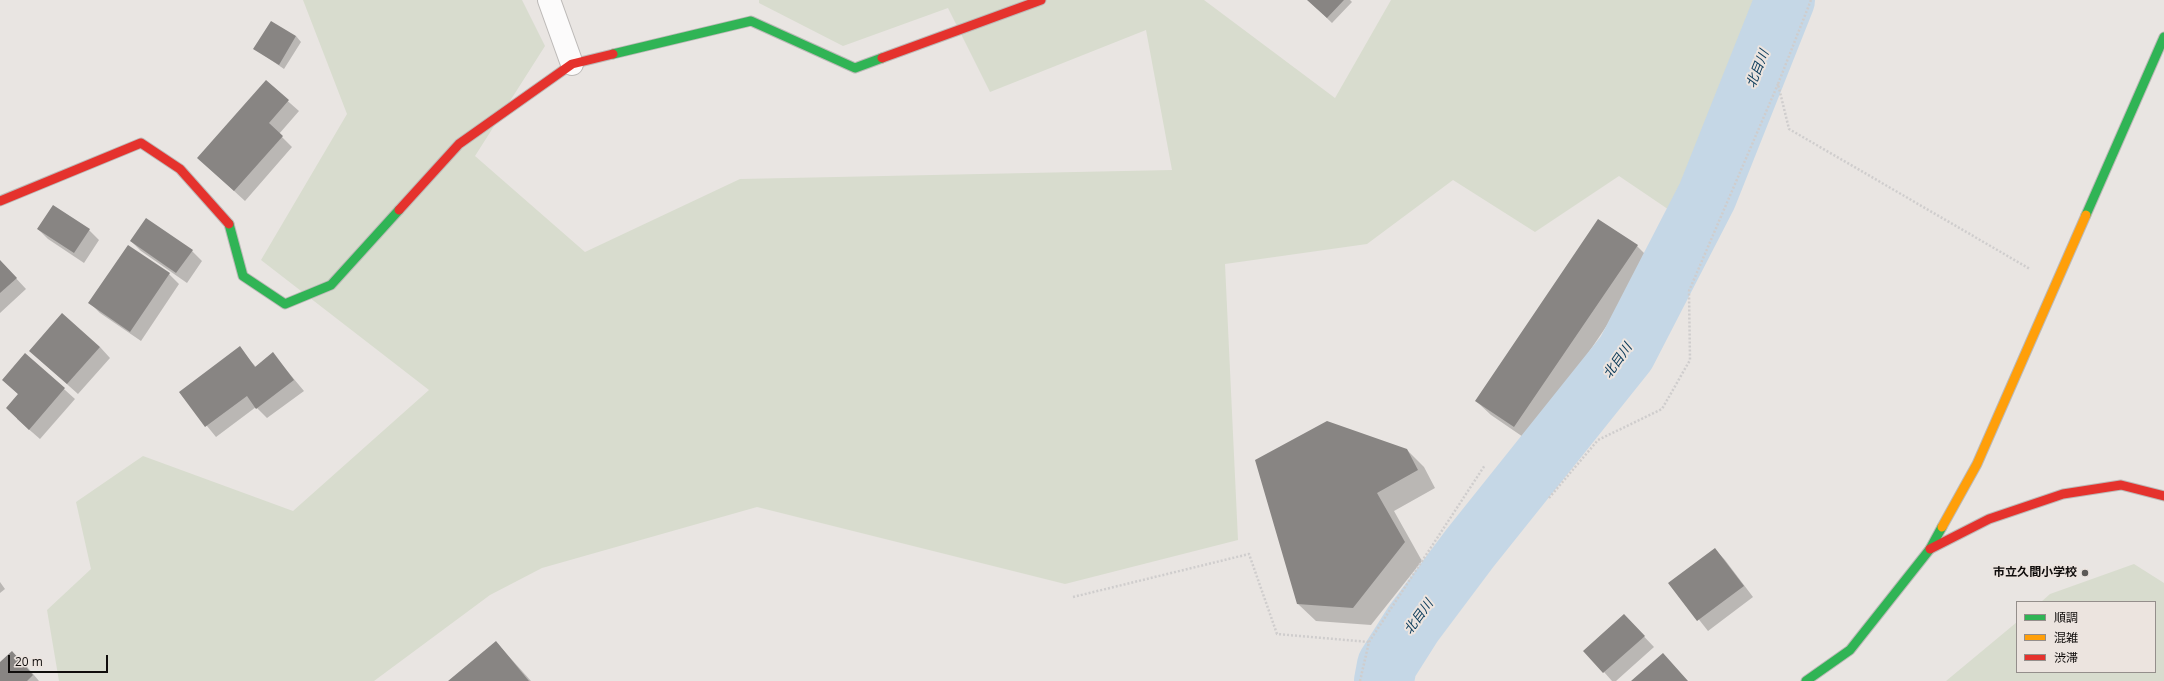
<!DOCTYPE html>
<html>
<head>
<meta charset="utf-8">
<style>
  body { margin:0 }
  #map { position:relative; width:2164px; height:681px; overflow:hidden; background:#e9e5e2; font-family:"Open Sans","Noto Sans JP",sans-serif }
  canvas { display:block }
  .legend { position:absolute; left:2016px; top:601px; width:140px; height:72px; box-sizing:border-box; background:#ece4df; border:1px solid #948e8b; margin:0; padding:5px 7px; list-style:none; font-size:12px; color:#100d0c }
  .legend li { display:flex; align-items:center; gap:8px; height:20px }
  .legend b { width:20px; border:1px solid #948e8b }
  .scale { position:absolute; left:8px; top:655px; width:100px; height:18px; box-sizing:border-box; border:2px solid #100d0c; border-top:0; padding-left:5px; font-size:12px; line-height:14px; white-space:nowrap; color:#100d0c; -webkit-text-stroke:3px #ece4df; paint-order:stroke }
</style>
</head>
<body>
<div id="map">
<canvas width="2164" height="681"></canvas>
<ul class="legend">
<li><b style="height:5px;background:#30b455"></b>順調</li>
<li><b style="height:5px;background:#ff9f0a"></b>混雑</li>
<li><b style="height:5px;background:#e5322d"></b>渋滞</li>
</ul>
<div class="scale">20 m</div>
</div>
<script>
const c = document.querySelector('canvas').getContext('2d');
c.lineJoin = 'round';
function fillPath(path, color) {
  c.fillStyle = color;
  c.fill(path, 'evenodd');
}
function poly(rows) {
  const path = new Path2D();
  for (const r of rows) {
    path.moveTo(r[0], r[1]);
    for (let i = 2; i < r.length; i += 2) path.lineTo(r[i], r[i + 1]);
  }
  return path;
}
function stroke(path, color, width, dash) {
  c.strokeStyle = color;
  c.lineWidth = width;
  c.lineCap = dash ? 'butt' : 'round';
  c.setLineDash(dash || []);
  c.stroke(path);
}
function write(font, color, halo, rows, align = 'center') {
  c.font = font + ' "Open Sans","Noto Sans JP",sans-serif';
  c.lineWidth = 4;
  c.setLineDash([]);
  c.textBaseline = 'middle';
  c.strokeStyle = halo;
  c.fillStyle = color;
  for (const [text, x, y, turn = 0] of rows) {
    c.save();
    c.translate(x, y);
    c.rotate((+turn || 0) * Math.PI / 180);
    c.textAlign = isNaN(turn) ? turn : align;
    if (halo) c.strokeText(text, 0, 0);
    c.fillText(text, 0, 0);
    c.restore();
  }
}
const green = poly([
  [303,0,522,0,545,46,475,156,585,252,740,179,1172,170,1146,30,990,92,948,8,843,46,759,3,759,0,1204,0,1335,98,1391,0,1774,0,1684,220,1619,176,1535,232,1453,180,1367,244,1225,264,1238,540,1065,584,757,507,542,568,490,595,374,681,59,681,47,610,91,569,76,502,143,456,293,511,429,390,261,260,347,114],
  [2134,564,2164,583,2164,681,1946,681,2017,622,2017,672,2155,672,2155,602,2041,602,2050,594]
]);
const shadow = poly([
  [1308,0,1350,0,1352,2,1332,23],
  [296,36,301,42,284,69,255,49],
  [266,82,299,111,279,134,292,147,245,201,209,168],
  [38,229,89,230,99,240,84,263,48,239],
  [131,241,192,251,202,261,187,283,141,251],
  [1637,246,1651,260,1529,441,1491,415,1476,401],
  [0,261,26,289,0,313],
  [169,274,179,284,141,341,100,313,90,303],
  [100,347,110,358,78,394,41,361],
  [239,348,256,367,273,354,304,391,267,418,256,407,216,437,180,393],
  [25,354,75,399,40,439,17,419,19,395,3,380],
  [1406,449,1424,467,1435,488,1394,511,1422,561,1371,625,1316,621,1298,604],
  [1715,549,1725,560,1753,597,1708,631,1670,583],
  [0,582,5,589,0,593],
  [1634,626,1654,647,1616,681,1612,681,1604,672],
  [496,642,531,681,449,681],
  [12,652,23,662,39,681,0,681,0,663]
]);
const river = poly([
  [1384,681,1387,665,1413,624,1470,548,1626,353,1707,196,1785,0]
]);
const building = poly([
  [1307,0,1344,0,1327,18],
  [271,21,296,36,279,65,253,49],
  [266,80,289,100,269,123,283,136,234,191,197,158],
  [53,205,90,229,74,253,37,229],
  [146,218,193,250,176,273,130,241],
  [1598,219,1638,245,1514,427,1475,401],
  [128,245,170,273,130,332,88,303],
  [0,260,17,278,0,293],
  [62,313,100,347,67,384,29,351],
  [240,346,255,367,273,352,294,380,256,409,247,396,205,427,179,392],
  [25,353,65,388,29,430,6,408,18,394,2,380],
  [1327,421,1407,449,1418,470,1377,493,1405,542,1353,608,1297,604,1255,460],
  [1715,548,1744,586,1697,621,1668,583],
  [1624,614,1645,636,1603,673,1583,651],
  [496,641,529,681,448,681],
  [12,651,33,675,27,681,0,681,0,662],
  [1663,653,1688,681,1631,681]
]);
const path = poly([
  [1811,0,1778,84,1789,129,2030,269],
  [1549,498,1598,440,1662,409,1690,360,1689,291,1778,84],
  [1073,597,1249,554,1277,634,1369,642],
  [1360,681,1369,642,1485,465]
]);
const street = poly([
  [549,0,572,64]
]);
const fast = poly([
  [613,54,751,21,855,68,882,58],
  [2086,215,2164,37],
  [229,224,243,276,285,304,331,285,399,210],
  [1806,681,1850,650,1930,549,1942,527]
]);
const slow = poly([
  [1942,527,1977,464,2086,215]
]);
const jam = poly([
  [882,58,1041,0],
  [0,201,141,143,180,169,229,224],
  [399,210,459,144,572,64,613,54],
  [1930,549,1989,519,2063,494,2121,485,2164,496]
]);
const markers = [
  [2085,573,4,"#5c5957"]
];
const poiNames = [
  ["市立久間小学校",2077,573]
];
const waterNames = [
  ["北目川",1758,69,-68],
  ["北目川",1618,361,-55],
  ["北目川",1419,617,-54]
];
fillPath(green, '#d8dcce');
fillPath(shadow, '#0003');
stroke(river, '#c5d7e6', 60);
fillPath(building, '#888583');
stroke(street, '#bcb9b7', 24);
stroke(fast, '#bcb9b7', 11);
stroke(slow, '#bcb9b7', 11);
stroke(jam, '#bcb9b7', 11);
stroke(path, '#cfcdcd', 2.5, [2, 2]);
stroke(street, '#fcfbfb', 22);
stroke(fast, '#30b455', 9);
stroke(slow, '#ff9f0a', 9);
stroke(jam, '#e5322d', 9);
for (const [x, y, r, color] of markers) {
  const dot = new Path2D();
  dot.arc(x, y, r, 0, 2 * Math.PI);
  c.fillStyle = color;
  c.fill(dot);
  stroke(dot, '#ece4df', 1.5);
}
write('bold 12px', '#100d0c', '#ece4df', poiNames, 'right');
write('italic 13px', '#0a3a59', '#ece4df', waterNames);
</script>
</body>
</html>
